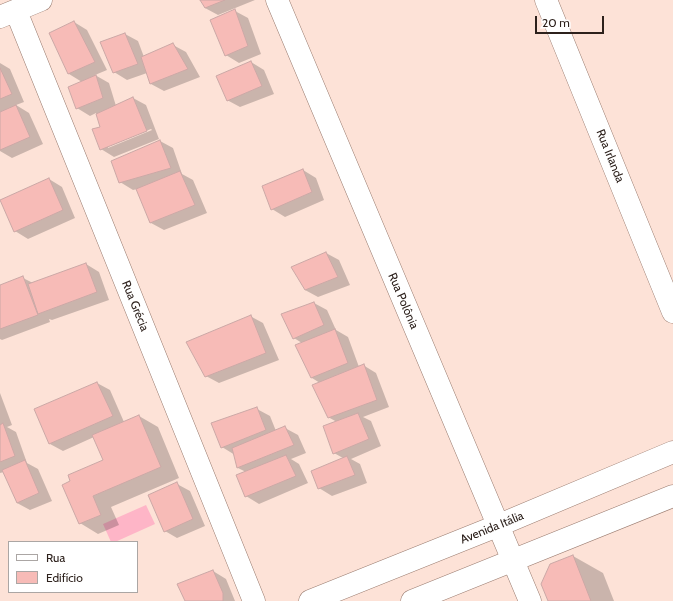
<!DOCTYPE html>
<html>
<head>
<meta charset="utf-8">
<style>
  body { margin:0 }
  #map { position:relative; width:673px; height:601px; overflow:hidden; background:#fde2d7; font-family:Cabin,sans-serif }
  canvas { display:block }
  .legend { position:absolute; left:8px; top:541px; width:130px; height:52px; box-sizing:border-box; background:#fff; border:1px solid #aba6a4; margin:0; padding:5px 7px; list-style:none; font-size:12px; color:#2d211c }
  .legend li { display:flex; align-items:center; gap:8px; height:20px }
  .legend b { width:20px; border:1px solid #aba6a4 }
  .scale { position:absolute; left:535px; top:16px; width:69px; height:18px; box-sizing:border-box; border:2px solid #2d211c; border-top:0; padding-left:5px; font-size:12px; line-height:14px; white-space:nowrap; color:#2d211c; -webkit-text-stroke:3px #fff; paint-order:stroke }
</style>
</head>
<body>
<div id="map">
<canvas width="673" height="601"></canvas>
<ul class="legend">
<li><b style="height:5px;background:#fff"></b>Rua</li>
<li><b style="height:11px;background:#f7bbb7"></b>Edifício</li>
</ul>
<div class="scale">20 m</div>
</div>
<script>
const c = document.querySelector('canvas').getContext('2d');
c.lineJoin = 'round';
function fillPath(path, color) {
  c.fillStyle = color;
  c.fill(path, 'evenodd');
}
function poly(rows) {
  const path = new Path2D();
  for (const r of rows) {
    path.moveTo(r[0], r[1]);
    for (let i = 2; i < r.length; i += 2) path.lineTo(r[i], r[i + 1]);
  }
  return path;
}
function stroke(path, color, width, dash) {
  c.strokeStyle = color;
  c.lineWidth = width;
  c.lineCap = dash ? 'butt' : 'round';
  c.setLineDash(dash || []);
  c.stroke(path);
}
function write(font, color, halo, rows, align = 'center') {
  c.font = font + ' Cabin,sans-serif';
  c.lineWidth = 3;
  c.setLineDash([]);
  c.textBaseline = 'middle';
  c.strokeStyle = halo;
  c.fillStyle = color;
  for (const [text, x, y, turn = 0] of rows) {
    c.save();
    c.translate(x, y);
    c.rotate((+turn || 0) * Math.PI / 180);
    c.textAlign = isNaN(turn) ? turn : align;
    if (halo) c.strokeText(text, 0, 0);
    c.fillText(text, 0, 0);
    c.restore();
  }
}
const water = poly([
  [146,505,155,524,115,542,111,542,103,524]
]);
const shadow = poly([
  [201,0,255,0,218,15,205,8],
  [235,11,248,18,261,54,239,63,226,55],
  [74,22,87,30,107,70,95,75,109,83,116,106,133,98,146,105,159,139,114,157,101,149,101,127,96,113,90,116,77,108,82,82,69,74,51,33],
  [151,129,152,130,108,148,108,146],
  [125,34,138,41,144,57,173,45,186,52,200,77,164,91,151,84,147,73,127,80,114,72],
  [251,62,264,70,274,94,240,107,227,100],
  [0,63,10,69,24,102,16,105,29,113,43,144,12,158,0,151],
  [160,141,173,148,182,174,193,180,207,213,164,230,151,223,137,189,133,190,120,182],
  [303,170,316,178,324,200,285,217,272,209],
  [49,179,62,187,75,218,28,239,15,231],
  [326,253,339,260,350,285,318,297,305,290],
  [86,264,99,272,109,300,52,320,49,319,50,322,2,340,0,339,0,286,23,278,33,283],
  [314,303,327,310,336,330,348,337,359,367,363,365,376,373,389,407,363,417,371,421,381,446,351,459,360,464,367,483,332,496,319,488,343,458,334,453,337,422,328,417,320,383,312,378,302,343,294,338],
  [250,316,263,323,279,360,219,383,206,376],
  [97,383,110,390,124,422,139,416,158,427,179,478,111,507,119,525,98,534,80,523,104,460,94,437,63,451,50,444],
  [0,393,12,425,7,427,16,432,27,463,38,469,52,501,30,510,17,503,4,472,0,473],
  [257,409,270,416,276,431,285,428,298,435,306,453,291,459,299,464,308,483,259,504,246,496,246,472,238,468,235,455,222,447],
  [177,484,190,491,205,526,177,538,165,531],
  [573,556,603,573,614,601,550,601],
  [213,571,226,579,235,601,186,601]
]);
const building = poly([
  [200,0,225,0,205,8,200,0],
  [235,9,248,46,225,56,210,20,235,9],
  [74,21,95,62,68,74,49,33,74,21],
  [125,33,138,64,113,73,100,42,125,33],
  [173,43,188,69,150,84,141,57,173,43],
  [251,61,262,86,227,101,216,76,251,61],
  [0,68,12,94,0,99,0,68],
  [96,75,103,98,76,109,68,87,96,75],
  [133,97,147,131,100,150,92,129,100,127,96,114,133,97],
  [16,105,30,137,0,150,0,112,16,105],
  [160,140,171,168,119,183,111,161,160,140],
  [303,169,312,192,271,210,262,186,303,169],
  [180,171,195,205,150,223,136,189,180,171],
  [49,178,63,210,14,232,0,200,49,178],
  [326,252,338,277,305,290,291,267,326,252],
  [86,263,97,292,38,314,28,284,86,263],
  [23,276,38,315,0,329,0,285,23,276],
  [314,302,324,325,293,339,281,314,314,302],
  [251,315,266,353,205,377,186,342,251,315],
  [335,329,348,363,311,378,295,345,335,329],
  [364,364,377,400,328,418,312,385,364,364],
  [97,382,113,416,49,444,34,409,97,382],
  [257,407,266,430,221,448,211,423,257,407],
  [358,413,369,439,333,454,323,426,358,413],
  [139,415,161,467,93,496,101,515,79,524,62,485,70,481,68,475,103,460,92,435,139,415],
  [3,423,15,456,0,462,0,425,3,423],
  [285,426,294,445,237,468,232,448,285,426],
  [286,455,296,476,245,497,236,475,286,455],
  [347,456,355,475,318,489,311,471,347,456],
  [25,460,39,493,17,503,2,470,25,460],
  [177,482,193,519,164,532,148,495,177,482],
  [573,555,591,601,548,601,541,584,550,564,573,555],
  [213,570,223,593,223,601,185,601,177,584,213,570]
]);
const street = poly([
  [277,0,530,601],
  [546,0,673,312],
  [16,11,254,601],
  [0,17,41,0]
]);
const secondary = poly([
  [310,601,497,526,673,452],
  [412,601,673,496]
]);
const streetNames = [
  ["Rua Irlanda",610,156,68],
  ["Rua Polônia",403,301,67],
  ["Rua Grécia",135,306,68],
  ["Avenida Itália",492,528,-22]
];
fillPath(water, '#feb5c7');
fillPath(shadow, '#0003');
fillPath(building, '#f7bbb7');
stroke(building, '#cba8a6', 1);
stroke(street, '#9a7c70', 23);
stroke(secondary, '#9a7c70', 23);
stroke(street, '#fff', 22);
stroke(secondary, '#fff', 22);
write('12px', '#2d211c', '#fff', streetNames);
</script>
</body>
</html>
